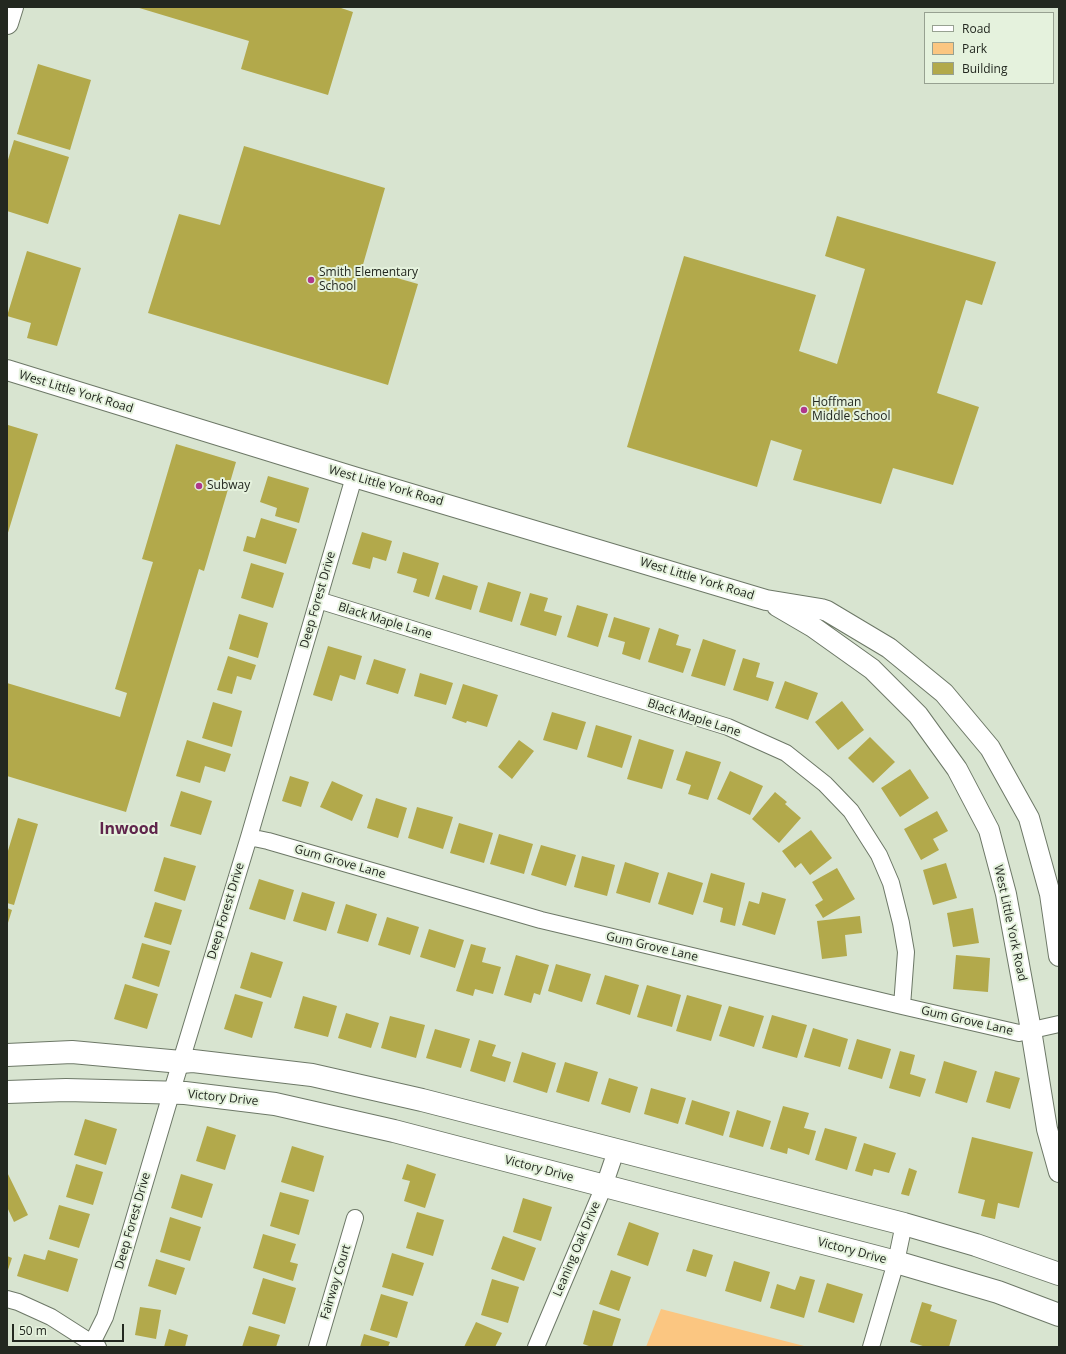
<!DOCTYPE html>
<html>
<head>
<meta charset="utf-8">
<style>
  body { margin:0 }
  #map { position:relative; width:1066px; height:1354px; overflow:hidden; background:#d8e4d0; font-family:"Open Sans",sans-serif }
  canvas { display:block }
  .frame { position:absolute; inset:0; border:8px solid #232820; pointer-events:none }
  .legend { position:absolute; left:924px; top:12px; width:130px; height:72px; box-sizing:border-box; background:#e5f2dd; border:1px solid #97a191; margin:0; padding:5px 7px; list-style:none; font-size:12px; color:#232820 }
  .legend li { display:flex; align-items:center; gap:8px; height:20px }
  .legend b { width:20px; border:1px solid #97a191 }
  .scale { position:absolute; left:12px; top:1324px; width:112px; height:18px; box-sizing:border-box; border:2px solid #232820; border-top:0; padding-left:5px; font-size:12px; line-height:14px; white-space:nowrap; color:#232820; -webkit-text-stroke:3px #e5f2dd; paint-order:stroke }
</style>
</head>
<body>
<div id="map">
<canvas width="1066" height="1354"></canvas>
<div class="frame"></div>
<ul class="legend">
<li><b style="height:5px;background:#fff"></b>Road</li>
<li><b style="height:11px;background:#fbc681"></b>Park</li>
<li><b style="height:11px;background:#b2a94b"></b>Building</li>
</ul>
<div class="scale">50 m</div>
</div>
<script>
const c = document.querySelector('canvas').getContext('2d');
c.lineJoin = 'round';
function fillPath(path, color) {
  c.fillStyle = color;
  c.fill(path, 'evenodd');
}
function poly(rows) {
  const path = new Path2D();
  for (const r of rows) {
    path.moveTo(r[0], r[1]);
    for (let i = 2; i < r.length; i += 2) path.lineTo(r[i], r[i + 1]);
  }
  return path;
}
function stroke(path, color, width, dash) {
  c.strokeStyle = color;
  c.lineWidth = width;
  c.lineCap = dash ? 'butt' : 'round';
  c.setLineDash(dash || []);
  c.stroke(path);
}
function write(font, color, halo, rows, align = 'center') {
  c.font = font + ' "Open Sans",sans-serif';
  c.lineWidth = 4;
  c.setLineDash([]);
  c.textBaseline = 'middle';
  c.strokeStyle = halo;
  c.fillStyle = color;
  for (const [text, x, y, turn = 0] of rows) {
    c.save();
    c.translate(x, y);
    c.rotate((+turn || 0) * Math.PI / 180);
    c.textAlign = isNaN(turn) ? turn : align;
    if (halo) c.strokeText(text, 0, 0);
    c.fillText(text, 0, 0);
    c.restore();
  }
}
const green = poly([
  [661,1309,808,1347,646,1347]
]);
const building = poly([
  [136,7,338,7,353,12,328,95,241,69,249,41],
  [38,64,91,80,70,150,17,134],
  [14,140,69,157,48,224,7,211,7,163],
  [244,146,385,188,362,268,418,284,388,385,148,313,179,214,220,225],
  [837,216,996,262,982,305,966,300,937,393,979,407,953,485,893,468,881,504,793,480,802,450,771,440,757,487,627,447,684,256,816,295,799,351,837,364,865,269,825,256],
  [27,251,81,268,57,346,27,338,31,323,7,316],
  [8,425,38,434,7,536,7,430],
  [176,444,236,462,204,571,199,569,126,812,7,776,7,683,120,717,127,693,115,689,153,562,142,559],
  [268,476,309,488,299,523,275,516,277,508,260,502],
  [261,518,297,529,286,564,243,551,247,536,255,538],
  [362,532,392,541,386,561,373,557,370,569,352,564],
  [403,552,439,563,429,597,413,592,417,579,397,573],
  [251,563,284,573,273,608,241,598],
  [443,575,478,586,471,610,435,599],
  [488,582,521,592,512,622,479,612],
  [530,593,548,598,544,611,562,616,556,636,520,625],
  [577,605,608,614,598,647,567,637],
  [239,614,268,623,258,658,229,649],
  [614,617,650,628,640,660,622,654,625,642,608,637],
  [659,628,679,635,676,645,691,649,683,673,648,662],
  [703,639,736,650,725,686,691,676],
  [328,646,362,656,355,680,340,675,332,701,313,695],
  [228,656,256,665,251,680,237,676,232,694,217,690],
  [743,658,760,663,756,677,774,682,768,701,733,690],
  [374,659,406,669,398,694,366,684],
  [420,673,453,683,446,705,414,696],
  [785,681,818,693,808,720,775,708],
  [463,684,498,695,487,727,467,721,466,723,452,718],
  [842,701,864,730,838,750,815,722],
  [213,702,242,711,232,747,202,738],
  [552,712,586,722,577,750,543,740],
  [596,725,632,736,622,768,587,757],
  [870,737,895,762,873,783,848,758],
  [639,739,674,750,662,789,627,779],
  [187,740,231,754,225,772,205,766,200,783,176,776],
  [519,740,534,751,512,779,498,767],
  [686,751,721,762,708,800,688,794,691,785,676,780],
  [910,769,929,798,900,817,881,788],
  [730,771,763,786,750,815,717,799],
  [290,776,309,782,301,807,282,801],
  [332,781,363,795,352,821,320,807],
  [181,791,212,801,201,835,170,826],
  [775,792,787,802,785,804,801,818,779,843,752,819],
  [376,798,407,808,398,838,367,828],
  [417,807,453,817,443,849,408,838],
  [937,811,948,831,933,839,939,850,921,860,904,829],
  [18,818,38,824,14,905,7,903,7,854],
  [459,823,493,833,484,863,450,853],
  [811,830,832,858,810,875,801,863,795,868,782,851],
  [499,834,533,844,524,874,490,864],
  [541,845,576,855,566,886,531,875],
  [582,856,615,865,607,896,574,887],
  [164,857,196,866,185,901,154,891],
  [625,862,659,873,650,903,616,893],
  [946,863,957,898,933,905,923,870],
  [837,868,855,899,823,918,815,905,823,900,812,882],
  [668,872,703,883,693,915,658,904],
  [711,873,745,883,735,926,720,922,723,908,703,902],
  [259,879,294,890,285,920,249,909],
  [302,892,335,902,326,931,293,921],
  [762,892,786,899,775,935,742,925,749,901,759,904],
  [155,902,182,910,171,945,144,937],
  [346,904,377,914,368,942,337,933],
  [7,908,12,910,7,926],
  [973,908,979,943,953,947,947,913],
  [860,916,862,933,845,935,847,956,822,959,817,921],
  [387,917,419,927,410,955,378,945],
  [429,929,464,940,455,968,420,957],
  [142,943,170,951,159,987,132,978],
  [471,944,486,948,482,962,501,967,493,994,475,989,473,996,456,991],
  [251,952,283,962,271,998,240,988],
  [516,955,549,965,540,995,534,993,531,1003,504,995],
  [956,955,990,958,988,992,953,989],
  [556,964,591,974,582,1002,548,991],
  [605,975,639,985,630,1015,596,1004],
  [125,984,158,994,147,1029,114,1019],
  [647,985,681,995,672,1027,637,1017],
  [235,994,263,1002,252,1038,224,1029],
  [687,995,722,1005,711,1041,676,1031],
  [303,996,337,1006,328,1037,294,1028],
  [729,1006,764,1016,754,1047,719,1036],
  [346,1013,379,1023,371,1048,338,1038],
  [772,1015,807,1025,797,1058,762,1048],
  [390,1016,425,1025,416,1058,381,1048],
  [813,1028,848,1039,840,1067,804,1057],
  [435,1029,470,1039,461,1068,426,1058],
  [857,1039,891,1049,882,1079,848,1069],
  [479,1040,496,1045,492,1056,511,1062,505,1082,470,1071],
  [900,1051,915,1055,910,1074,926,1079,920,1097,889,1088],
  [522,1052,556,1063,547,1093,513,1082],
  [944,1061,977,1071,967,1103,935,1093],
  [565,1062,598,1072,589,1102,556,1092],
  [995,1071,1020,1078,1010,1109,986,1102],
  [609,1078,638,1087,630,1113,601,1104],
  [651,1088,686,1098,678,1124,644,1114],
  [692,1100,730,1112,723,1136,685,1124],
  [783,1106,809,1113,804,1128,816,1131,809,1155,788,1148,787,1154,770,1149],
  [737,1110,771,1121,763,1147,729,1137],
  [85,1119,117,1129,106,1165,74,1155],
  [207,1126,236,1135,225,1170,196,1161],
  [825,1128,857,1137,847,1170,815,1160],
  [972,1137,1033,1152,1019,1208,998,1203,995,1219,981,1216,985,1200,958,1193],
  [864,1143,896,1153,889,1173,874,1169,872,1176,855,1171],
  [292,1146,324,1156,314,1192,281,1182],
  [76,1164,103,1172,93,1205,66,1197],
  [407,1164,436,1174,425,1208,404,1201,410,1181,402,1179],
  [909,1168,917,1171,909,1196,901,1194],
  [7,1172,28,1215,14,1222,7,1207],
  [181,1174,213,1184,202,1218,171,1208],
  [280,1192,309,1200,299,1235,270,1226],
  [523,1198,552,1207,541,1241,513,1232],
  [59,1205,90,1214,79,1248,49,1239],
  [417,1212,444,1220,433,1256,406,1248],
  [170,1217,201,1227,190,1261,160,1252],
  [629,1222,659,1233,648,1266,617,1255],
  [263,1234,296,1244,290,1262,298,1264,293,1281,253,1268],
  [503,1236,536,1248,524,1281,491,1269],
  [693,1249,713,1255,706,1277,686,1271],
  [48,1250,78,1259,68,1292,17,1276,24,1254,45,1260],
  [392,1253,424,1263,413,1296,382,1287],
  [7,1256,12,1258,7,1273],
  [156,1259,185,1268,176,1295,148,1286],
  [734,1261,770,1272,761,1302,725,1291],
  [611,1270,631,1277,619,1311,599,1304],
  [800,1276,815,1280,804,1318,770,1308,777,1284,795,1290],
  [263,1278,296,1288,285,1324,252,1314],
  [492,1279,519,1287,508,1323,481,1315],
  [827,1283,863,1294,854,1323,818,1312],
  [381,1294,408,1302,397,1338,370,1330],
  [922,1302,932,1305,930,1311,957,1320,949,1347,926,1347,910,1342],
  [140,1307,161,1310,156,1339,135,1335],
  [593,1310,621,1319,612,1347,592,1347,583,1344],
  [476,1322,502,1333,495,1347,464,1347],
  [249,1326,280,1335,276,1347,242,1347],
  [169,1329,188,1335,185,1347,164,1347],
  [364,1334,390,1342,388,1347,360,1347]
]);
const minor = poly([
  [318,600,728,727,786,753,825,784,851,811,879,855,891,883,901,923,906,952,902,1006],
  [249,837,268,841,541,920,902,1006,1019,1033,1059,1024],
  [7,1299,18,1302,51,1317,98,1347],
  [92,1343,105,1317,171,1094,249,837,354,477],
  [317,1347,355,1218],
  [536,1347,604,1186,616,1151],
  [871,1347,896,1262,904,1224]
]);
const tertiary = poly([
  [7,370,354,477,766,600,821,609,827,611,889,648,944,693,990,748,1029,818,1050,894,1059,956],
  [777,606,813,627,872,669,918,715,957,769,989,830,1006,894,1031,1030,1047,1129,1059,1172]
]);
const secondary = poly([
  [7,23,12,7],
  [7,1055,72,1052,181,1062,193,1061,312,1075,422,1100,904,1224,976,1245,1059,1274],
  [7,1092,66,1090,185,1093,275,1104,394,1131,896,1262,998,1292,1059,1315]
]);
const markers = [
  [311,280,4,"#b0378b"],
  [804,410,4,"#b0378b"],
  [199,486,4,"#b0378b"]
];
const poiNames = [
  ["Smith Elementary",319,273],
  ["School",319,287],
  ["Hoffman",812,403],
  ["Middle School",812,417],
  ["Subway",207,486]
];
const streetNames = [
  ["West Little York Road",76,392,17],
  ["West Little York Road",386,486,16],
  ["West Little York Road",697,579,17],
  ["Deep Forest Drive",318,600,-74],
  ["Black Maple Lane",385,621,17],
  ["Black Maple Lane",694,718,18],
  ["Gum Grove Lane",340,862,16],
  ["Deep Forest Drive",226,911,-73],
  ["West Little York Road",1010,923,78],
  ["Gum Grove Lane",652,947,13],
  ["Gum Grove Lane",967,1021,13],
  ["Victory Drive",223,1098,6],
  ["Victory Drive",539,1169,15],
  ["Deep Forest Drive",133,1221,-74],
  ["Leaning Oak Drive",577,1249,-67],
  ["Victory Drive",852,1251,15],
  ["Fairway Court",336,1282,-73]
];
const districtNames = [
  ["Inwood",129,829]
];
fillPath(green, '#fbc681');
fillPath(building, '#b2a94b');
stroke(minor, '#6d7867', 18);
stroke(tertiary, '#6d7867', 22);
stroke(secondary, '#6d7867', 24);
stroke(minor, '#fff', 16);
stroke(tertiary, '#fff', 20);
stroke(secondary, '#fff', 22);
for (const [x, y, r, color] of markers) {
  const dot = new Path2D();
  dot.arc(x, y, r, 0, 2 * Math.PI);
  c.fillStyle = color;
  c.fill(dot);
  stroke(dot, '#e5f2dd', 1.5);
}
write('12px', '#232820', '#e5f2dd', poiNames, 'left');
write('12px', '#232820', '#e5f2dd', streetNames);
write('bold 16px', '#5f244b', '#e5f2dd', districtNames);
</script>
</body>
</html>
